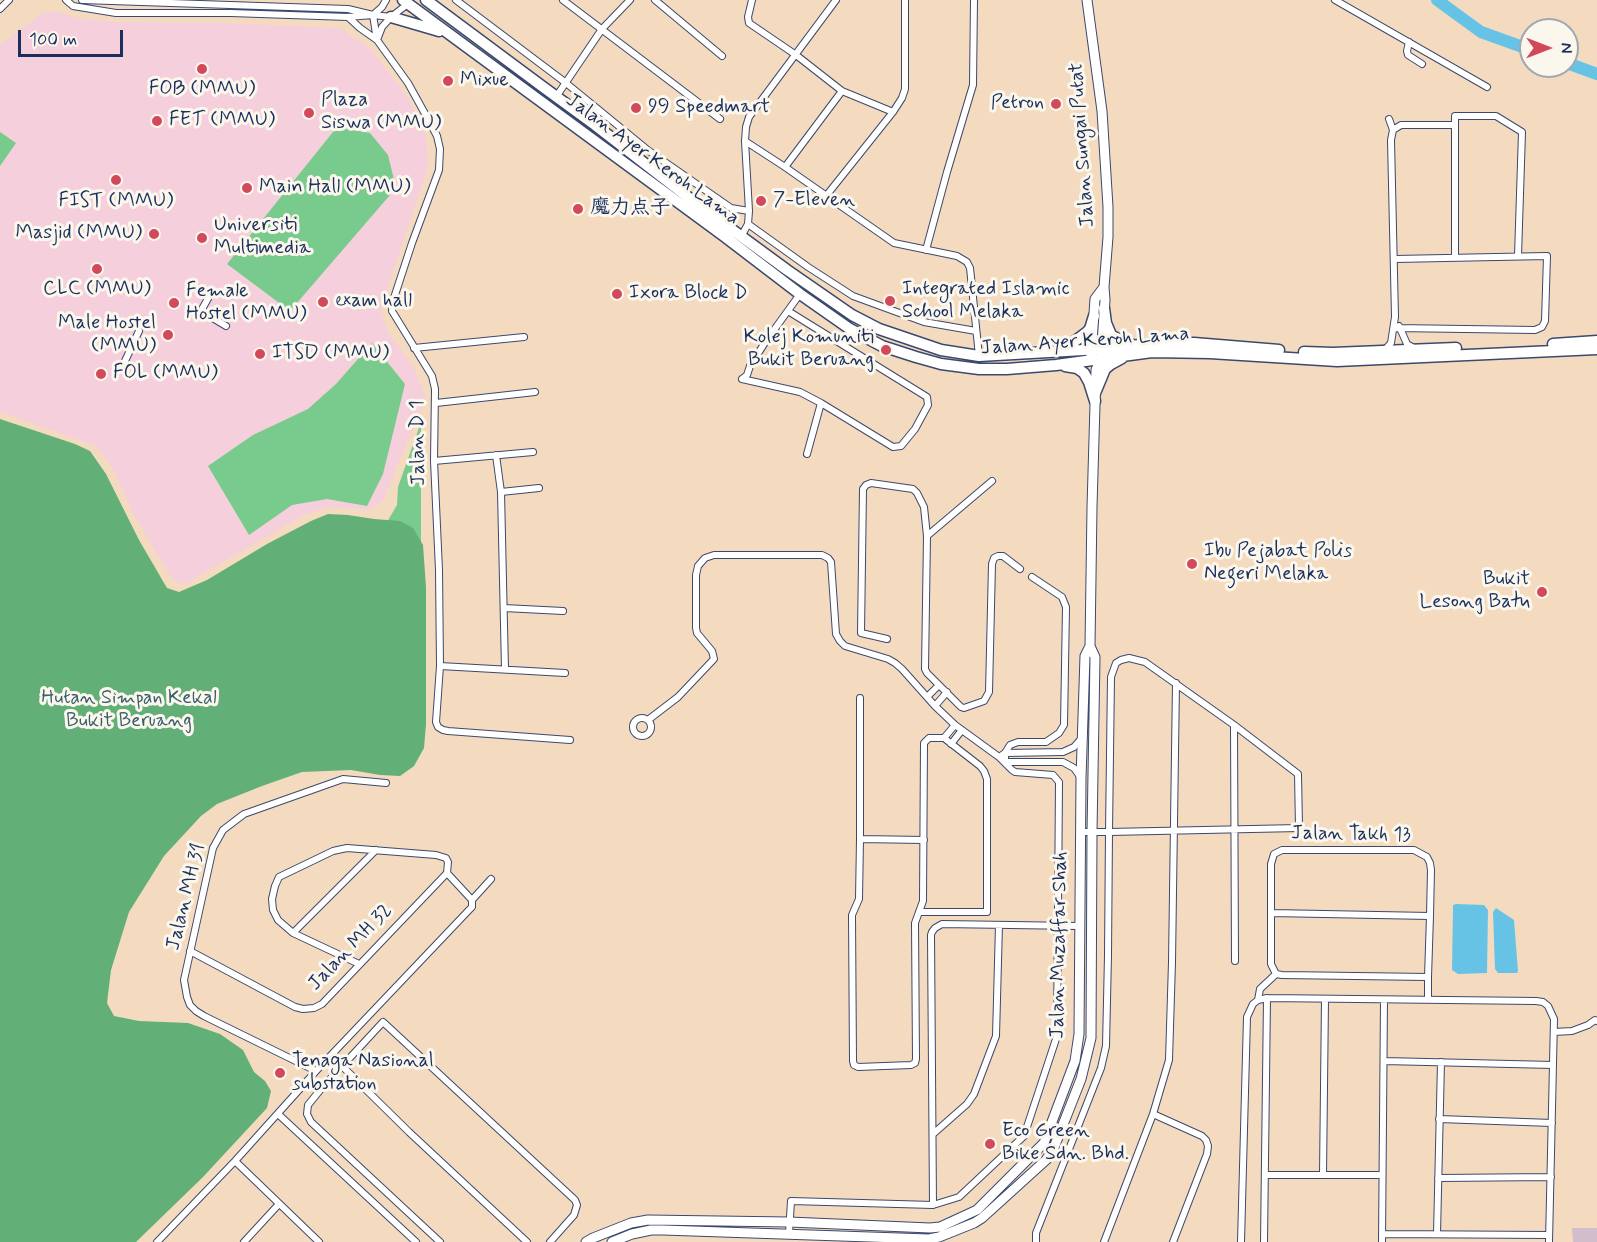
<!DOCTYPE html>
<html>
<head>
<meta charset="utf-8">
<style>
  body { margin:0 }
  #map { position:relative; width:1597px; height:1242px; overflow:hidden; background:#f4dbbf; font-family:Mynerve,sans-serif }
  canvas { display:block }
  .north { position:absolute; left:1519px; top:18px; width:60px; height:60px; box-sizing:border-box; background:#fbf7ec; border:2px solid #a1a7b3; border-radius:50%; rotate:90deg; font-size:16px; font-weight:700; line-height:24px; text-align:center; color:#1b2f5e }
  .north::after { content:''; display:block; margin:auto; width:21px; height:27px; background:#d1495b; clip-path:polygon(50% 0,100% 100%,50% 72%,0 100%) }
  .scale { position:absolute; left:18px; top:30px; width:105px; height:27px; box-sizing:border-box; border:3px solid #1b2f5e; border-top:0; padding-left:8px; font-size:18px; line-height:21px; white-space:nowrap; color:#1b2f5e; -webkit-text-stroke:4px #fbf7ec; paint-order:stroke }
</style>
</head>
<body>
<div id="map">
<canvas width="1597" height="1242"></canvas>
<div class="north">N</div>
<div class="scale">100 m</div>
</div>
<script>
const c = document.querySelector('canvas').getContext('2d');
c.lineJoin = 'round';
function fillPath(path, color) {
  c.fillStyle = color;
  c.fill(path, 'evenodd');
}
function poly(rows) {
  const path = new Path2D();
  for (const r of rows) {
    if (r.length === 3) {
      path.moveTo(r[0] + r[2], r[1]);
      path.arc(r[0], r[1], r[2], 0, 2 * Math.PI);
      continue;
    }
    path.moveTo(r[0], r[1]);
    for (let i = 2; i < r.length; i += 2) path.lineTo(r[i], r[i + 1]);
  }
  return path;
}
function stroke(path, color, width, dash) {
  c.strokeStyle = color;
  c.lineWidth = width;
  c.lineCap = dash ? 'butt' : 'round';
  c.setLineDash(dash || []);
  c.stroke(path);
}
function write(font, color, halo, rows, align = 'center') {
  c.font = font + ' Mynerve,"LXGW WenKai TC",sans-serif';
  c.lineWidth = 6;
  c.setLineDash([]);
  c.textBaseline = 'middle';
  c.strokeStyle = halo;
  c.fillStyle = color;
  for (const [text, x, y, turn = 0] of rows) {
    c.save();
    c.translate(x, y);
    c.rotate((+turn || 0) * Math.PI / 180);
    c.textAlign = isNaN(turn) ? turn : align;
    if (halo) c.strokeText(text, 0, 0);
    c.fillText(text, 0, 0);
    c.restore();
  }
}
const built = poly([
  [44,12,59,12,82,19,114,22,225,23,340,28,370,48,407,96,426,135,428,167,381,309,388,332,413,366,426,398,383,501,368,510,329,507,304,515,187,583,176,583,167,571,132,511,113,469,96,446,0,412,0,45]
]);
const industrial = poly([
  [1572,1228,1597,1228,1597,1242,1573,1242]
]);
const green = poly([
  [337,127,370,133,388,155,396,188,290,311,227,264],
  [0,132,16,143,0,166],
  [372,343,405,384,383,474,367,506,327,499,292,505,249,535,208,466,253,435,308,409,336,384],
  [421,422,421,580,387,522,397,505,398,487]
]);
const forest = poly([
  [0,419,75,444,90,451,106,474,139,540,167,588,179,592,207,580,267,544,311,521,328,514,348,515,374,519,400,521,413,528,423,545,426,587,426,724,424,748,414,766,400,776,380,775,351,770,302,772,262,786,217,804,201,816,164,856,129,912,111,970,107,1003,114,1016,139,1021,188,1023,220,1034,243,1050,254,1072,265,1081,271,1091,267,1108,203,1177,136,1242,0,1242]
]);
const water = poly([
  [1456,904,1484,905,1488,910,1487,973,1458,974,1452,970,1453,908,1453,905],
  [1496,908,1514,920,1518,971,1517,973,1498,973,1495,969,1493,912]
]);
const river = poly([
  [1437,0,1481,32,1531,50],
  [1567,63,1597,74]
]);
const street = poly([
  [66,0,73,6,116,13,231,13,348,17,373,15,382,7,386,0],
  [82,0,348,9,373,15,391,17],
  [456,0,566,83,649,151,731,208,749,211],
  [563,0,720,119],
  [655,0,722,56],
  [752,0,748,17,749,23,796,55,842,91,893,112],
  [1335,0,1487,87],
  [0,9,9,0],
  [373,15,377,40,408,83,429,121,437,136,440,149,439,170,412,243,393,301,392,311,432,376,435,389,434,461,439,570,440,666,436,722,438,727,443,730,448,731,570,740],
  [348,17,360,28,377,40,382,27,391,17,409,3],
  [1409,42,1407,51,1408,55,1422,64],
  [556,97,602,29,630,0],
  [1393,130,1401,125,1455,125],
  [745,141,785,167,894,243,957,256,967,262,970,268,979,356],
  [785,167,842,91],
  [826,196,893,112,902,98,905,89,905,0],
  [748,224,808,267,853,296,924,322,976,331],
  [742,235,748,224,749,211,745,141,746,127,749,117,836,0],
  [926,250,947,172,973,85,974,0],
  [1455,258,1455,116,1496,116,1522,132,1518,256],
  [1395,259,1547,256,1545,321,1542,327,1535,330,1395,328],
  [211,293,201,311,226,326],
  [1399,326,1407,344,1414,348],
  [414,348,524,337],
  [1384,351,1391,343,1395,317,1391,140,1393,130,1389,119],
  [125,361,139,331],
  [742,379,800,392,821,403,893,447,901,446,915,429,928,405,927,397,788,311],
  [742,379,747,375,750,366,766,341,800,294],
  [436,403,535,392],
  [807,454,821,403],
  [496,455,501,492,505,669],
  [434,461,533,452],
  [501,492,539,488],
  [927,536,992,481],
  [504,608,563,611],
  [887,639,861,633,863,489,866,485,871,483,913,489,917,493,924,507,927,536,925,669,927,673,961,707,964,708,984,701,989,692,992,564,994,558,998,556,1003,556,1020,569],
  [440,666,565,673],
  [927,697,939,685],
  [860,698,860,839,924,840],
  [935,706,947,692],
  [642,727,9],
  [648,720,678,697,714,659,712,651,697,633,696,628,696,575,698,566,705,558,714,555,822,555,828,558,831,562,836,634,840,641,845,646,888,659,895,663,902,669,935,706,955,725,999,757,1012,770,1015,772,1053,775,1059,782,1057,1036,1024,1136,959,1197,933,1205,791,1201,789,1233],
  [1234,725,1235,961],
  [944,738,955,725],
  [951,744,962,730],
  [1002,755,1005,753,1063,752,1074,747,1082,738],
  [1005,762,1005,753,1010,745,1018,742,1046,742,1059,733,1064,725,1066,607,1062,597,1032,577],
  [1005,762,1063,762,1074,768,1081,778],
  [860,839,859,899,852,915,853,1061,854,1065,858,1067,911,1065,915,1063,916,1059,915,923,923,901,924,743,929,738,944,738,980,766,984,771,987,779,987,912,919,912],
  [447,873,472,900],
  [1271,913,1430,916],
  [293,933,376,850],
  [190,951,295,1007,303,1009,314,1008,322,1004,447,873,448,862,446,858,436,855,347,848,333,851,279,877,275,886,272,899,273,910,278,920,293,933,359,964],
  [1428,999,1428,977,1430,916,1431,870,1430,863,1427,857,1414,850,1282,850,1274,854,1271,864,1271,964,1276,974,1282,975,1428,977],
  [1258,1000,1260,989,1276,974],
  [1554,1032,1572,1031,1588,1025,1595,1020,1597,1021],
  [1384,1061,1553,1065],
  [342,1066,409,1132,527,1242],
  [316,1071,204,1016,196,1011,190,1005,187,997,184,980,213,848,223,830,244,814,343,779,386,783],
  [278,1114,416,1242],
  [1153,1114,1202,1136,1206,1140,1208,1146,1207,1154,1173,1242],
  [1439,1119,1552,1123],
  [933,1134,967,1104,974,1094,996,1036,999,925],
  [235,1161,319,1242],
  [1265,1175,1382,1175],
  [1323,1175,1325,999],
  [1438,1178,1551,1177],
  [933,1205,931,935,932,932,935,928,942,924,1079,926],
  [1382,1234,1549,1235],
  [1437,1234,1441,1062],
  [157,1242,235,1161,316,1071,469,910,472,907,472,900,491,879],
  [244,1242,279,1204],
  [440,1242,311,1122,307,1114,308,1105,321,1089,383,1022,575,1200,577,1205,574,1215,550,1242],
  [1036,1242,1036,1233,1101,1068,1106,1046,1108,955,1109,832,1111,677,1116,663,1121,660,1129,658,1145,662,1234,725,1298,774,1299,828,1109,832,1080,832],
  [1104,1242,1153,1114,1169,1060,1172,962,1176,683],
  [1241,1242,1247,1017,1253,1004,1258,1000,1267,998,1536,1001,1543,1002,1548,1006,1554,1019,1549,1242],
  [1264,1242,1267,998],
  [1382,1242,1384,1000]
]);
const secondary = poly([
  [1091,356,1095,299,1104,287],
  [586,1242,593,1238,631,1223,648,1220,789,1222,930,1228,940,1227,977,1210,1044,1143,1075,1061,1079,1034,1081,778,1085,656,1090,646],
  [612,1242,632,1234,651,1230,663,1230,929,1239,939,1237,974,1223,982,1218,1046,1160,1053,1150,1081,1079,1091,1038,1092,832,1095,657,1090,646,1092,507,1096,370,1101,358,1105,300,1104,287,1108,237,1108,207,1102,111,1087,0]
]);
const primary = poly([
  [403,0,724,236,800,294,850,329,882,346,916,357,941,364,979,369,1007,369,1056,365,1152,352,1210,353,1337,361,1597,349],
  [426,0,543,87,595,125,693,201,787,270,852,315,879,329,941,350,979,356,1101,349,1150,344,1194,343,1279,350],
  [391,17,439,31],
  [1104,308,1106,323,1111,335,1121,341,1131,344],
  [1553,344,1597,341],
  [1059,350,1071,344,1086,333,1090,329,1094,316],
  [1304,352,1333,353,1456,348],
  [1065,366,1077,368,1084,373,1089,382,1095,401],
  [1095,393,1105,369,1111,364,1122,358]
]);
const markers = [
  [202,69,6,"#d1495b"],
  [448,81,6,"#d1495b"],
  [1056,104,6,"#d1495b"],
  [636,108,6,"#d1495b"],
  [309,113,6,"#d1495b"],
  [157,121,6,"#d1495b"],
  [116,180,6,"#d1495b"],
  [247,188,6,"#d1495b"],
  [761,201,6,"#d1495b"],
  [578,209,6,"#d1495b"],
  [154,234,6,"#d1495b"],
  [202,238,6,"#d1495b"],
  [97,269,6,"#d1495b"],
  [617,294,6,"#d1495b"],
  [890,301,6,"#d1495b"],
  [323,302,6,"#d1495b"],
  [174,303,6,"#d1495b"],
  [168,335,6,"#d1495b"],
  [886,350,6,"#d1495b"],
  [260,354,6,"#d1495b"],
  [101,374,6,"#d1495b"],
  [1192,564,6,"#d1495b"],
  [1542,592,6,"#d1495b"],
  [280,1073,6,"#d1495b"],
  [990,1144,6,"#d1495b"]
];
const poiNames = [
  ["Mixue",460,81],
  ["FOB (MMU)",202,90,"center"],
  ["Plaza",321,101],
  ["Siswa (MMU)",321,124],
  ["Petron",1044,104,"right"],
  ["99 Speedmart",648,108],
  ["FET (MMU)",169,121],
  ["Main Hall (MMU)",259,188],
  ["7-Eleven",773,201],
  ["FIST (MMU)",116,202,"center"],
  ["魔力点子",590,209],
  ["Universiti",214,226],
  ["Multimedia",214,249],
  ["Masjid (MMU)",142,234,"right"],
  ["CLC (MMU)",97,290,"center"],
  ["Integrated Islamic",902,290],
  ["School Melaka",902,313],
  ["Female",186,292],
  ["Hostel (MMU)",186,315],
  ["Ixora Block D",629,294],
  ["exam hall",335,302],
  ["Male Hostel",156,324,"right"],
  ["(MMU)",156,347,"right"],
  ["Kolej Komuniti",874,338,"right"],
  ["Bukit Beruang",874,361,"right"],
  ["ITSD (MMU)",272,354],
  ["FOL (MMU)",113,374],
  ["Ibu Pejabat Polis",1204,552],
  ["Negeri Melaka",1204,575],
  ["Bukit",1530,580,"right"],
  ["Lesong Batu",1530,603,"right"],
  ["Tenaga Nasional",292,1062],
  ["substation",292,1085],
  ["Eco Green",1002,1132],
  ["Bike Sdn. Bhd.",1002,1155]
];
const streetNames = [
  ["Jalan Sungai Putat",1083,145,-94],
  ["Jalan Ayer Keroh Lama",652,160,36],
  ["Jalan Ayer Keroh Lama",1085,342,-4],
  ["Jalan D 1",419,443,-91],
  ["Jalan Takh 13",1351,835,1],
  ["Jalan MH 31",187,897,-76],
  ["Jalan Muzaffar Shah",1060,945,-89],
  ["Jalan MH 32",351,948,-46]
];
const parkNames = [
  ["Hutan Simpan Kekal",129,699],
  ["Bukit Beruang",129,722]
];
fillPath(built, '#f5cfdb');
fillPath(industrial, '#d1bdcc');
fillPath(green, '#78cb8d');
fillPath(forest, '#62af78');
fillPath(water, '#67c3e5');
stroke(river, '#67c3e5', 12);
stroke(street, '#3c496d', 8);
stroke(secondary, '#3c496d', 11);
stroke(primary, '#3c496d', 13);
stroke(street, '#fff', 6);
stroke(secondary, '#fff', 9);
stroke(primary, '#fff', 10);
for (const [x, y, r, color] of markers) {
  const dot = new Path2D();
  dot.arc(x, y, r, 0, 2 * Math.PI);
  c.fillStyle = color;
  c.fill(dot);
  stroke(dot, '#fbf7ec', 2);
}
write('20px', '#1b2f5e', '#fbf7ec', poiNames, 'left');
write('20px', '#1b2f5e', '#fbf7ec', streetNames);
write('20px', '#375e6c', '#fbf7ec', parkNames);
</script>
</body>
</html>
